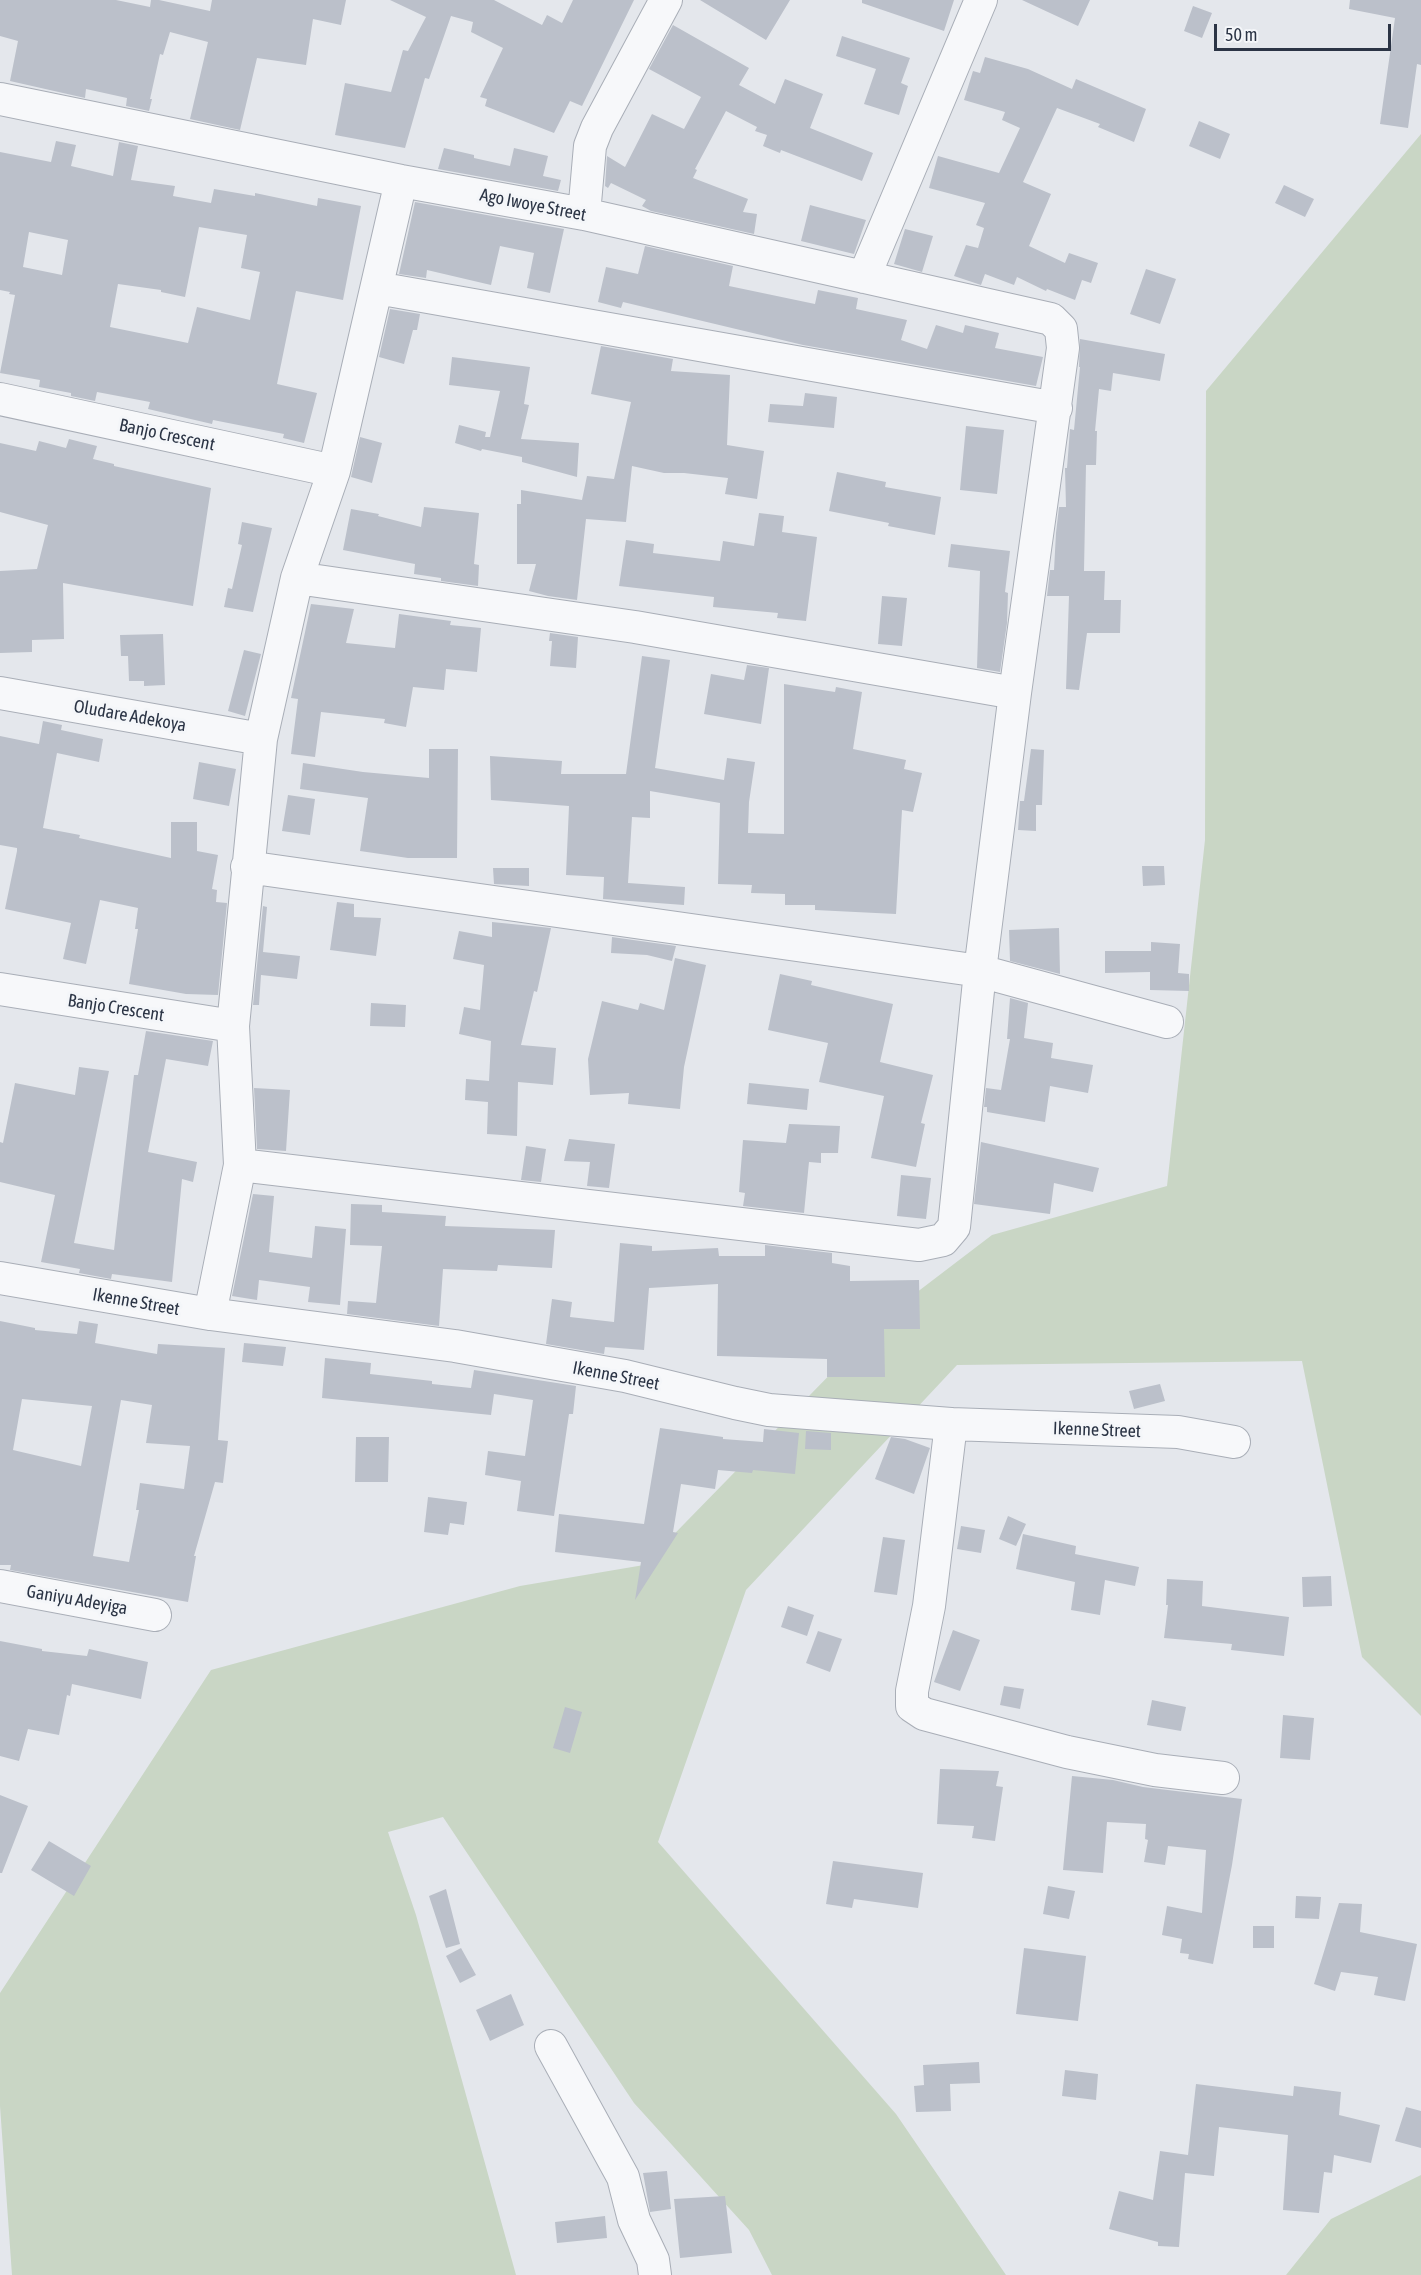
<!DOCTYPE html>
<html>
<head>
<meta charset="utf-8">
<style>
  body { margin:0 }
  #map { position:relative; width:1421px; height:2275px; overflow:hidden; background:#e4e7ec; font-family:"Asap Condensed",sans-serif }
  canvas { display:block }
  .scale { position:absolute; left:1214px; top:24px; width:177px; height:27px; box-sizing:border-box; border:3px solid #2b3445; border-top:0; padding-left:8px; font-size:18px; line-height:21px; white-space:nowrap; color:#2b3445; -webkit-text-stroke:4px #f4f6f9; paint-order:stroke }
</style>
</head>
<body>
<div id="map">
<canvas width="1421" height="2275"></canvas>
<div class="scale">50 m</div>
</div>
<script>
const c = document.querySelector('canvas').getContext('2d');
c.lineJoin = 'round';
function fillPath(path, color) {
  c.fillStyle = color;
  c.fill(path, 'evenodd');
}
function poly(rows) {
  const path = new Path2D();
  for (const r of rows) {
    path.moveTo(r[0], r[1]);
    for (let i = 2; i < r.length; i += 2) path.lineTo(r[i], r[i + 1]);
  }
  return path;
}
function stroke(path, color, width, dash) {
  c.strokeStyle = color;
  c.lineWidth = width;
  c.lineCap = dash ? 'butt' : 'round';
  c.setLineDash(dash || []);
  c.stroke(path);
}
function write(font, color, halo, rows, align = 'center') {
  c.font = font + ' "Asap Condensed",sans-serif';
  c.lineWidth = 6;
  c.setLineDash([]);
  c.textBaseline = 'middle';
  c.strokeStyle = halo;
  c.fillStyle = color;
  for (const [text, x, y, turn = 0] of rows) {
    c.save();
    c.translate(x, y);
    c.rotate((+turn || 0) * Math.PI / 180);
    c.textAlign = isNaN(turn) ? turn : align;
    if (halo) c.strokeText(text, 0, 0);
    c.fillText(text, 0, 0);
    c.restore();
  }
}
const green = poly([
  [1421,134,1421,1716,1362,1657,1302,1361,957,1365,746,1590,658,1842,896,2114,1006,2275,772,2275,749,2230,634,2103,443,1817,388,1832,416,1915,516,2275,12,2275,0,2106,0,1993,211,1670,520,1586,644,1565,891,1312,992,1235,1167,1186,1205,840,1206,391],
  [1421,2175,1421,2275,1286,2275,1331,2219]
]);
const building = poly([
  [0,0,116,0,150,7,151,0,159,0,210,11,212,0,346,0,341,25,313,19,306,65,257,58,240,130,190,119,208,42,170,32,163,55,160,54,150,99,152,99,149,111,126,106,127,98,86,89,85,98,10,81,18,41,0,36],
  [390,0,494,0,542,25,547,15,562,23,573,0,634,0,582,106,570,101,554,133,485,106,487,99,480,97,503,48,471,32,473,22,451,16,429,79,425,78,405,148,335,135,345,83,391,92,403,50,408,51,426,17],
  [700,0,790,0,766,40],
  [862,0,954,0,944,31,862,3],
  [1022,0,1090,0,1078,26],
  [1350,0,1421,0,1421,65,1417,64,1408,128,1380,124,1395,18,1349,9],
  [1193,6,1212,13,1202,38,1184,31],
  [673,25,749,68,739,85,775,104,785,79,823,94,810,128,873,153,862,181,781,150,780,153,763,146,767,135,755,131,757,127,726,111,695,169,697,170,693,178,748,199,743,212,757,214,754,234,651,211,642,206,646,200,611,183,608,188,605,186,607,156,625,167,652,114,684,129,701,97,649,69],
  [842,36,910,58,901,83,908,86,899,115,864,104,876,69,836,56],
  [985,57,1028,69,1072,89,1076,79,1146,109,1134,142,1098,127,1100,124,1057,108,1023,182,1051,194,1029,246,1065,263,1069,253,1098,263,1091,283,1082,280,1075,300,1047,289,1046,291,1017,277,1014,285,985,274,981,285,954,276,966,245,978,248,984,228,976,225,985,203,929,188,938,156,999,173,1020,128,1002,120,1005,112,964,100,973,71,980,73],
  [1199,121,1230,134,1220,159,1189,146],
  [56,141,76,145,71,166,113,176,119,142,138,146,131,180,175,186,173,196,211,203,214,189,255,196,255,193,317,206,318,198,361,206,343,300,296,291,277,384,317,393,304,443,283,438,284,434,213,420,212,424,148,409,150,402,97,392,95,401,71,396,71,393,39,387,40,380,0,373,15,295,9,294,10,292,0,290,0,152,51,162],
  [199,227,247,235,241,268,260,272,250,320,197,307,188,343,110,327,118,284,161,290,161,292,185,297],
  [29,232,68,240,62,275,23,267],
  [444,148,474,155,474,158,510,166,514,148,548,156,543,176,561,180,558,191,438,169],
  [1284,185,1314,199,1305,217,1275,203],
  [415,202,564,229,550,293,527,288,534,253,500,246,491,285,427,270,426,278,399,274],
  [810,205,866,220,854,254,801,241],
  [905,229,933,236,922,272,894,264],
  [645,246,733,266,729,286,815,304,818,290,858,298,856,309,907,320,901,340,927,349,936,325,963,333,965,325,999,333,995,348,1043,357,1036,386,803,345,623,302,621,308,598,302,606,267,638,274],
  [1146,269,1176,279,1160,324,1130,314],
  [390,309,420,314,417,330,413,330,404,364,379,357],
  [1080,339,1165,354,1160,381,1113,373,1111,391,1099,389,1095,431,1097,431,1096,465,1086,465,1084,571,1105,571,1104,600,1121,600,1120,633,1087,633,1079,690,1066,689,1069,596,1047,596,1050,570,1054,570,1056,533,1059,507,1066,507,1065,468,1067,468,1070,429,1074,430,1080,367,1079,367],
  [601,346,673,359,671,371,730,375,727,445,764,451,757,499,725,494,728,478,684,473,664,473,632,466,626,522,586,519,577,600,548,596,529,591,536,564,517,564,517,504,521,504,521,490,582,500,587,476,614,479,631,402,591,394],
  [452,357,530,367,524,404,529,405,521,439,579,443,577,477,522,462,522,457,482,449,481,451,455,443,459,425,486,432,485,437,490,437,500,391,449,385],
  [805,393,837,397,834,428,768,422,770,404,803,406],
  [966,426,1004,430,997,494,960,490],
  [360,437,382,443,372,483,351,477],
  [69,439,97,446,93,459,114,464,114,466,211,488,193,606,63,583,64,639,32,640,32,652,0,653,0,571,37,569,48,525,0,512,0,443,36,451,39,441,66,448],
  [837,472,886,482,885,487,941,497,935,535,888,526,889,523,829,511],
  [424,507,479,513,474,564,479,565,478,586,441,581,441,578,414,574,415,564,343,550,351,509,379,514,378,516,421,527],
  [759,513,784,516,782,532,817,537,806,621,777,618,778,613,713,607,714,597,619,586,626,540,654,544,653,553,720,561,723,541,754,546],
  [242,522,272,528,253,612,224,607,228,588,232,589,242,545,238,544],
  [951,544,1010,551,1005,592,1008,593,1007,623,1000,672,977,668,980,571,948,567],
  [882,596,907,598,902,646,878,644],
  [311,604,354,609,346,643,395,648,399,614,451,621,450,625,481,628,477,672,446,669,444,690,413,687,406,727,384,723,385,719,321,712,315,757,291,754,298,699,291,698],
  [550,633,578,637,576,668,550,666,552,641,549,641],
  [163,634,165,685,144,686,144,681,129,681,128,656,121,656,120,635],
  [244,650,261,654,245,716,228,711],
  [642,656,670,660,655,768,724,780,727,758,755,762,749,802,748,833,784,834,784,684,835,692,836,687,862,692,853,749,906,760,904,769,922,773,913,812,902,810,896,914,815,910,815,905,785,905,785,894,751,893,752,885,718,884,720,803,650,791,650,818,632,817,628,883,685,887,684,905,603,899,604,877,566,875,569,806,491,800,490,756,562,761,561,774,626,774],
  [747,665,769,668,761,724,704,714,711,674,744,680],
  [43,721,62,725,61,730,103,739,99,762,57,753,43,828,80,835,79,838,171,858,171,822,197,822,197,851,218,855,212,889,217,890,216,902,227,903,218,995,186,994,129,984,138,929,135,929,138,908,100,900,86,964,63,959,71,923,5,909,17,851,17,848,0,845,0,736,39,744],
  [429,749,458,749,457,858,408,858,360,851,368,798,300,789,303,763,363,772,429,778],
  [1031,749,1044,750,1042,805,1036,805,1036,831,1018,830,1020,801,1024,801],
  [199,762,236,769,229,806,193,799],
  [288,795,315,799,310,835,282,831],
  [1142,866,1164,866,1165,885,1143,886],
  [493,868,529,868,529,886,494,884],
  [337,902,354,904,354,917,381,918,376,956,330,950],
  [263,906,267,907,263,952,300,956,297,979,261,975,259,1005,253,1005],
  [492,922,551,928,537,992,534,991,521,1045,556,1048,553,1085,518,1082,517,1136,487,1134,488,1102,465,1100,466,1079,489,1081,491,1041,459,1034,464,1007,480,1010,484,965,453,959,459,931,492,937],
  [1059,928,1060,974,1010,961,1009,930],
  [612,937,676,946,672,961,647,955,611,953],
  [1151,942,1180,944,1178,973,1189,974,1189,991,1150,990,1150,972,1105,973,1105,951,1151,951],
  [675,958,706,965,684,1067,680,1109,628,1104,629,1093,590,1095,588,1059,602,1001,638,1010,640,1003,664,1010],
  [780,974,812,981,811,985,893,1004,880,1062,933,1075,921,1123,925,1124,916,1167,871,1158,884,1096,819,1082,828,1043,768,1030],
  [1010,998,1028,1003,1024,1038,1053,1043,1051,1058,1093,1065,1088,1093,1050,1086,1045,1122,987,1112,987,1107,984,1107,986,1088,1001,1090,1010,1039,1007,1039],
  [371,1003,406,1005,405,1027,370,1026],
  [146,1031,213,1041,208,1066,166,1059,148,1152,197,1162,193,1182,182,1179,172,1282,112,1274,111,1279,79,1273,80,1269,41,1262,55,1195,0,1182,0,1142,3,1143,15,1083,75,1095,79,1067,109,1071,74,1243,114,1250,134,1075,138,1075],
  [749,1083,809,1089,807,1110,747,1104],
  [254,1088,290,1090,286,1151,257,1149],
  [789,1124,840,1126,838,1153,821,1153,821,1163,809,1162,804,1213,743,1206,745,1193,739,1192,743,1140,786,1143],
  [569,1139,615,1144,609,1188,587,1186,590,1162,564,1161],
  [981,1142,1099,1168,1093,1192,1054,1183,1050,1214,974,1204],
  [526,1146,546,1149,541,1182,521,1180],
  [901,1175,931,1178,926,1219,897,1216],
  [253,1194,274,1196,269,1252,312,1258,315,1226,346,1229,340,1305,308,1302,310,1287,259,1280,257,1300,232,1296],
  [351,1204,382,1205,382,1212,446,1216,445,1226,555,1230,552,1268,498,1265,497,1271,443,1269,439,1326,347,1314,348,1301,376,1303,382,1246,350,1245],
  [620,1243,652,1246,652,1251,718,1248,719,1256,765,1256,765,1245,832,1253,832,1263,850,1266,850,1281,919,1280,920,1329,884,1329,885,1377,827,1377,827,1359,717,1356,718,1284,649,1288,644,1350,605,1347,604,1354,546,1344,552,1299,572,1302,570,1317,614,1322],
  [0,1321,35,1328,35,1330,77,1334,79,1321,98,1324,95,1343,157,1354,158,1344,225,1348,218,1440,228,1441,223,1483,215,1482,194,1556,196,1556,188,1602,10,1570,11,1565,0,1565],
  [22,1399,92,1406,81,1466,13,1450],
  [121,1400,152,1405,146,1443,190,1446,184,1489,140,1483,136,1510,139,1510,129,1562,93,1556],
  [244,1343,286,1347,283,1366,242,1362],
  [325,1358,371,1363,370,1374,432,1381,432,1384,471,1388,474,1370,576,1386,573,1414,569,1414,554,1516,517,1511,521,1481,485,1475,488,1451,525,1456,533,1400,494,1394,491,1415,322,1398],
  [1160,1384,1165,1401,1134,1409,1129,1391],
  [660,1428,723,1437,723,1439,763,1442,764,1429,799,1433,795,1474,753,1470,752,1473,718,1470,715,1489,681,1484,673,1532,678,1533,635,1600,641,1562,555,1552,559,1514,644,1524],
  [806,1431,831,1433,831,1450,805,1449],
  [356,1437,389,1437,388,1482,355,1482],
  [891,1437,905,1439,930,1448,914,1494,875,1479],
  [428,1497,467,1502,464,1525,450,1523,448,1535,424,1532],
  [1008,1516,1026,1524,1016,1546,999,1539],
  [961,1526,985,1530,981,1553,957,1549],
  [1023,1534,1076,1546,1075,1554,1139,1567,1135,1586,1105,1580,1100,1615,1071,1610,1075,1582,1016,1569],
  [883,1537,905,1540,897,1595,874,1592],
  [1331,1576,1332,1606,1303,1607,1302,1577],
  [1167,1579,1203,1581,1202,1606,1289,1617,1284,1656,1231,1650,1232,1644,1164,1638,1168,1605,1166,1605],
  [788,1606,814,1615,807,1636,781,1627],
  [953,1630,980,1640,960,1691,934,1682],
  [818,1631,842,1639,830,1672,806,1663],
  [0,1641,42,1649,42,1651,87,1656,89,1649,148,1662,141,1699,72,1684,70,1696,67,1695,59,1735,28,1729,19,1761,0,1756],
  [1004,1686,1024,1689,1020,1709,1000,1705],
  [1152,1700,1186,1707,1181,1731,1147,1725],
  [565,1707,582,1712,570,1753,553,1748],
  [1283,1715,1314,1718,1310,1760,1280,1758],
  [940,1769,999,1771,996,1786,1003,1787,995,1841,972,1838,974,1826,937,1824],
  [1072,1776,1113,1780,1143,1787,1242,1799,1232,1865,1213,1964,1188,1959,1189,1954,1180,1953,1182,1939,1162,1935,1167,1906,1202,1913,1206,1850,1168,1846,1165,1865,1144,1862,1148,1840,1145,1839,1146,1824,1107,1822,1103,1873,1063,1870],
  [0,1795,28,1806,2,1873,0,1873],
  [49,1841,91,1866,74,1896,31,1870],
  [833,1861,923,1873,918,1908,854,1899,852,1908,826,1904],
  [1048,1886,1075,1891,1069,1919,1043,1914],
  [446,1889,460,1944,446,1948,429,1896],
  [1296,1896,1321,1897,1319,1919,1295,1918],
  [1339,1903,1362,1904,1360,1932,1417,1944,1405,2001,1374,1995,1378,1977,1341,1972,1335,1991,1314,1984],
  [1253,1926,1274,1926,1274,1948,1253,1948],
  [461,1948,476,1975,460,1983,446,1956],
  [1024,1948,1086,1956,1078,2021,1016,2014],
  [511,1994,524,2025,490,2041,476,2010],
  [979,2062,980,2083,950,2084,951,2111,916,2112,914,2086,924,2085,923,2065],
  [1065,2070,1098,2074,1096,2100,1062,2096],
  [1196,2084,1293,2096,1294,2086,1341,2092,1339,2115,1380,2125,1371,2163,1334,2155,1332,2173,1324,2172,1319,2213,1283,2210,1288,2135,1219,2127,1214,2176,1185,2173,1179,2247,1158,2246,1158,2242,1109,2229,1119,2191,1153,2200,1160,2151,1188,2155],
  [1406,2107,1421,2111,1421,2148,1395,2141],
  [667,2171,671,2209,650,2212,643,2173],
  [725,2196,732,2253,680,2258,674,2199],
  [605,2216,607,2238,557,2243,555,2222]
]);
const minor = poly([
  [0,99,401,181,584,214,1051,319,1061,329,1063,348,1015,693,980,971,954,1227,943,1240,919,1245,240,1165],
  [584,214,590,146,597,128,666,0],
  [864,277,981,0],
  [377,288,1056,408],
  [0,399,334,471],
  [297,578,635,627,1015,693],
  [0,693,261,739],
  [247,867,980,971,1167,1022],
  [0,989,233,1026],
  [0,1278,210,1314,455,1346,625,1376,735,1403,769,1410,951,1424,1178,1432,1234,1442],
  [210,1314,240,1165,233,1026,261,739,297,578,334,471,401,181],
  [951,1424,929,1606,912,1691,912,1706,924,1714,1067,1752,1155,1770,1223,1778],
  [0,1586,155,1615],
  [551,2046,623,2177,634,2220,653,2260,655,2275]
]);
const streetNames = [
  ["Ago Iwoye Street",533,205,11],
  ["Banjo Crescent",167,435,12],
  ["Oludare Adekoya",130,716,10],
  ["Banjo Crescent",116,1008,9],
  ["Ikenne Street",136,1302,10],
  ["Ikenne Street",616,1376,11],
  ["Ikenne Street",1097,1430,2],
  ["Ganiyu Adeyiga",77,1600,10]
];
fillPath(green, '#c9d6c5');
fillPath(building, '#bbc0ca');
stroke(minor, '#a9aeb7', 34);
stroke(minor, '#f7f8fa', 32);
write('18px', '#2b3445', '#f4f6f9', streetNames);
</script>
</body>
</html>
